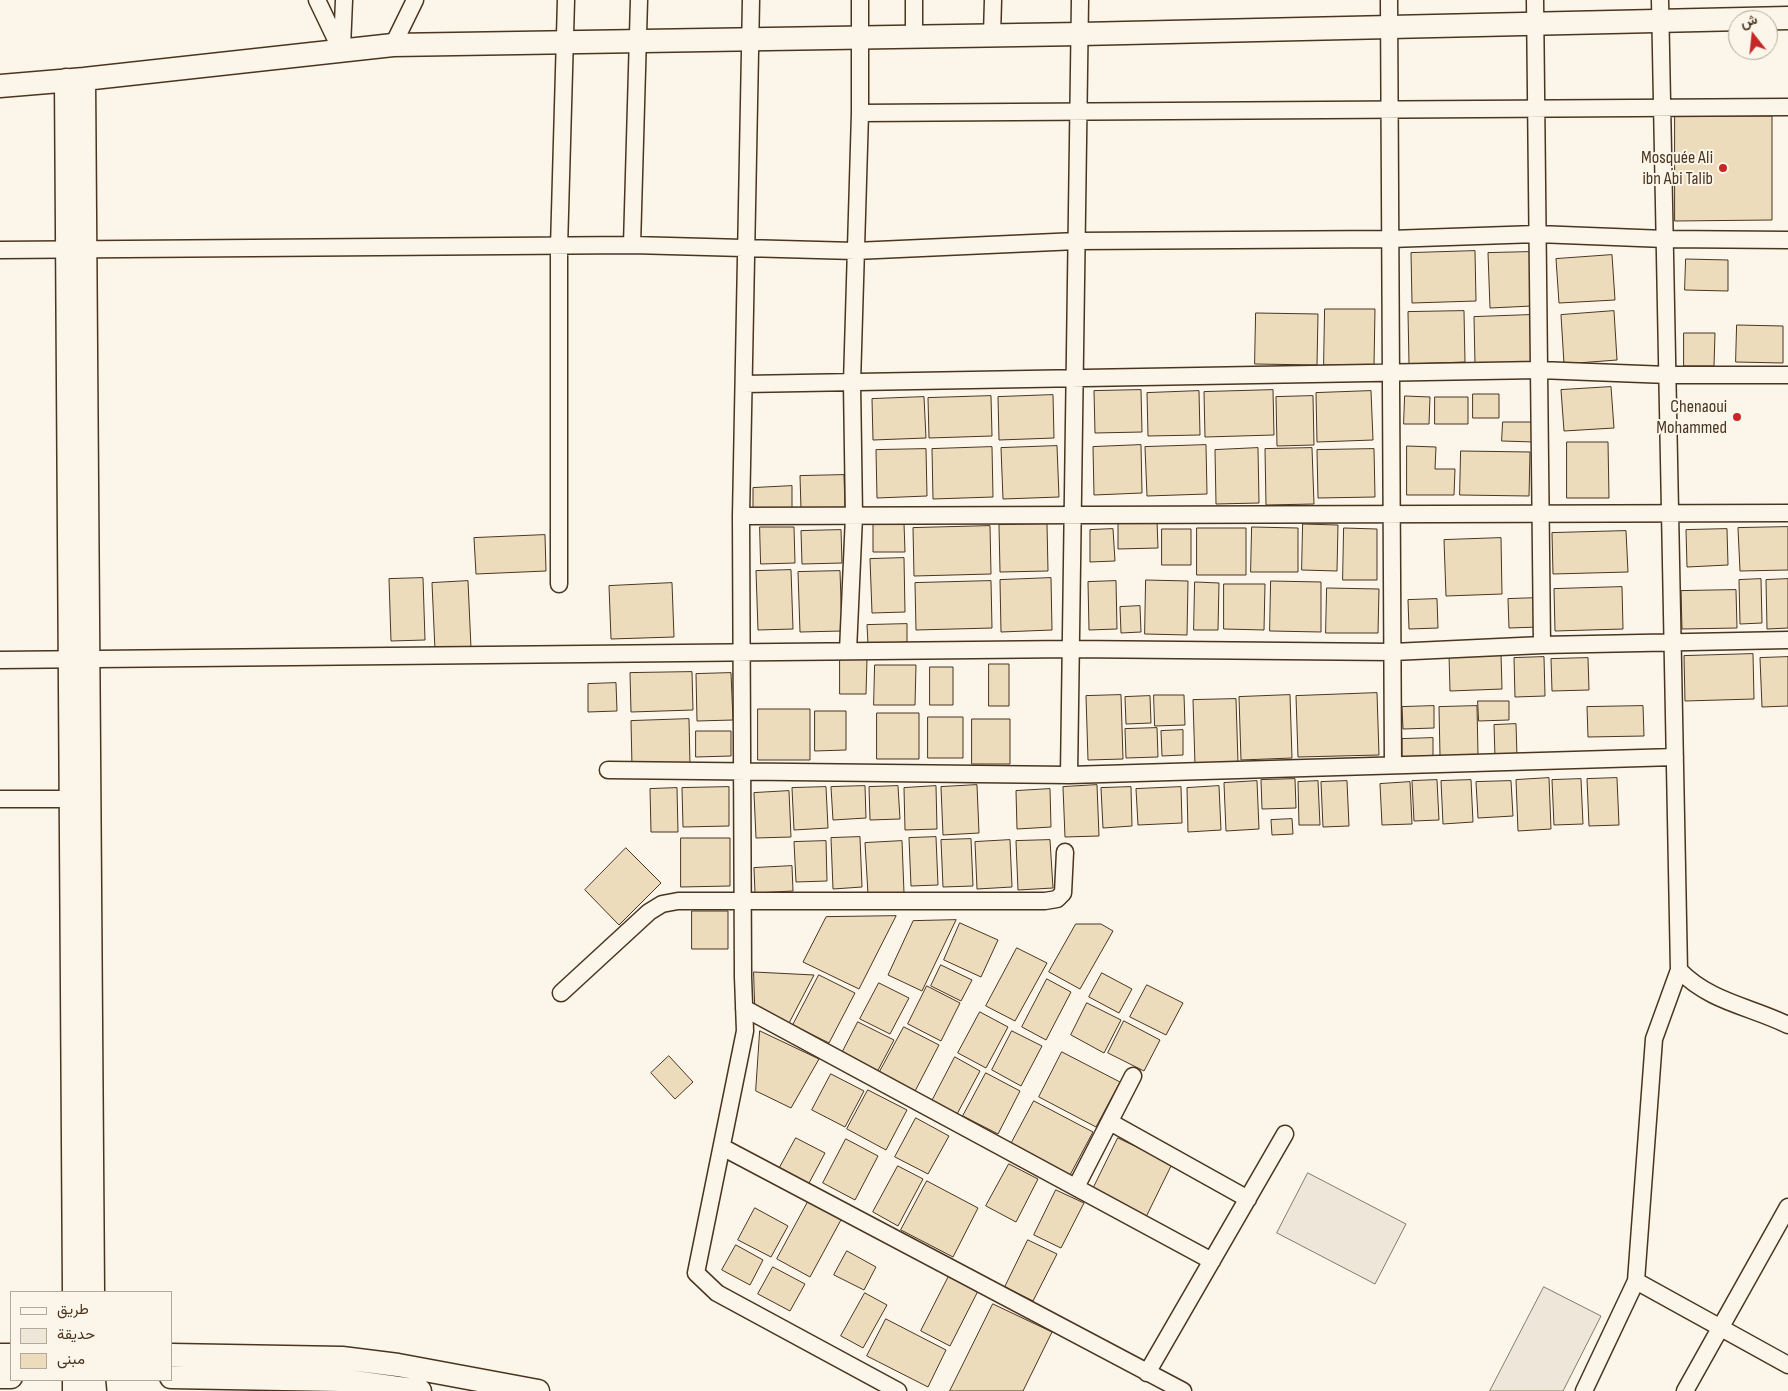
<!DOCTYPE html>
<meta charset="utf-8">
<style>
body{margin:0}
#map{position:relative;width:1788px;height:1391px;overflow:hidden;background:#fbf6e9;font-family:"Sofia Sans Condensed",Vazirmatn,sans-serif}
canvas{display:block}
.legend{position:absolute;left:10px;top:1291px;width:162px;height:90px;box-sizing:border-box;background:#fbf6e9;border:1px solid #b4a999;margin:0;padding:6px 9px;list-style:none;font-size:15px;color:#4a3520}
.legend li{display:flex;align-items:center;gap:10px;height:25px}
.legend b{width:25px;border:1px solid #b4a999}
.north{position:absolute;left:1728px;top:10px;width:50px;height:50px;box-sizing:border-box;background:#fbf6e9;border:1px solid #b4a999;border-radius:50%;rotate:344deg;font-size:14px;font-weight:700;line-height:20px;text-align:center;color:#4a3520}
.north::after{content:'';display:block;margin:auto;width:18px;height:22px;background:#c62828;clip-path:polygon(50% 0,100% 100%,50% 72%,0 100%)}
</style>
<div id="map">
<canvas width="1788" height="1391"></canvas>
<ul class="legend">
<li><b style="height:6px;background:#fbf6e9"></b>طريق</li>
<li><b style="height:14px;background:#ede6d9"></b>حديقة</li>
<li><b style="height:14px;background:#ecdcbc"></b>مبنى</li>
</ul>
<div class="north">ش</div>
</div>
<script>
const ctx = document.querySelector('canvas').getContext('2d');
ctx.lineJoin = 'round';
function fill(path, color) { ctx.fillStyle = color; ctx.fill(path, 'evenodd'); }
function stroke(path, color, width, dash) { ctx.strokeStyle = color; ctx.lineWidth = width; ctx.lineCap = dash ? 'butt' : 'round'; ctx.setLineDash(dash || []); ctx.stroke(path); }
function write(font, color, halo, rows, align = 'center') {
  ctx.font = font + ' "Sofia Sans Condensed",sans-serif'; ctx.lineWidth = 4; ctx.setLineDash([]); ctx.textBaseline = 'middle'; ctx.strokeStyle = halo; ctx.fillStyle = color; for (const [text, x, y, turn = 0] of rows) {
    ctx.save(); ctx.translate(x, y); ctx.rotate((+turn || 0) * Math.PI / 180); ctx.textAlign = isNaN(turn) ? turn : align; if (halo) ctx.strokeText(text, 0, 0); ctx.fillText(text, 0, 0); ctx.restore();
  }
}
const green = new Path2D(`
 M1308,1173L1406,1224L1375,1284L1277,1233Z
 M1544,1287L1601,1316L1563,1391H1490Z`);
fill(green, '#ede6d9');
stroke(green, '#887966', 1);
const building = new Path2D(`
 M1675,116H1772V220L1675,221Z
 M1475,251L1476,301L1412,303L1411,253Z
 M1530,252L1532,306L1490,308L1488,253Z
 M1612,255L1615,300L1559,303L1556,259Z
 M1686,259L1728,260V291L1685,290Z
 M1325,309H1375L1374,365H1324Z
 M1464,311L1465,362L1409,364L1408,312Z
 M1614,311L1617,360L1564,364L1561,315Z
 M1256,313L1318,314L1317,365L1255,364Z
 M1530,315L1531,363L1475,364L1474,317Z
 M1737,325L1783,326V363L1736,362Z
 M1684,333H1715L1714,366H1684Z
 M1611,387L1614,428L1564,431L1561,390Z
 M1141,390L1142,432L1095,433L1094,391Z
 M1273,390L1274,435L1205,437L1204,392Z
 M1199,391L1200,435L1148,436L1147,393Z
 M1371,391L1373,440L1317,442L1316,393Z
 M1473,394H1499V418H1473Z
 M1053,395L1054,438L999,440L998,397Z
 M991,396L992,436L929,438L928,398Z
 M1313,396L1314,445L1277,446L1276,397Z
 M1405,396L1430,397L1429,424H1404Z
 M924,397L926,438L873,440L872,399Z
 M1435,397H1468V424H1435Z
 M1503,422H1534V442L1502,441Z
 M1567,442H1608L1609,498H1567Z
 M1141,445L1142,493L1094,495L1093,447Z
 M1206,445L1207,494L1147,496L1145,447Z
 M1057,446L1059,497L1003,499L1001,448Z
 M1407,446L1436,447L1435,469H1455L1454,495H1407Z
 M992,447L993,497L933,499L932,449Z
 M1258,448L1259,503L1216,504L1215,450Z
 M1312,448L1314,504L1266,505L1265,449Z
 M926,449L927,496L877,498L876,450Z
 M1374,449L1375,497L1318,498L1317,450Z
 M1461,451L1530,452L1529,496L1460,495Z
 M844,475L845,508L801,509L800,476Z
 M792,486V510L753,511V488Z
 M1157,521L1158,548L1118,549V522Z
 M904,523L905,552H873V524Z
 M1047,524L1048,571L1000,572L999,525Z
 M1303,524L1338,525L1337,571L1302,570Z
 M990,526L991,574L914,576L913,528Z
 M760,527H794L795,563L761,564Z
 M1252,527L1298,528V572H1251Z
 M1788,527V570L1740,571L1738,528Z
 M1197,528H1246V575H1197Z
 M1344,528L1377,529V580H1343Z
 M1113,529L1115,561L1090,562V530Z
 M1162,529H1191V565H1162Z
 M1727,529L1728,565L1687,567L1686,530Z
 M841,530L842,563L802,564L801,531Z
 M1626,531L1628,572L1553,574L1552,533Z
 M545,535L546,571L476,574L474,538Z
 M1501,538L1502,594L1446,596L1444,540Z
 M904,558L905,612L872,613L870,559Z
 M791,570L793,629L758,630L756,571Z
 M840,571L842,631L800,632L798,572Z
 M423,578L425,640L391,641L389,579Z
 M1051,578L1052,630L1001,632L1000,580Z
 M1761,579L1762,623L1740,624L1739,580Z
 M1788,579V628L1767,629L1766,580Z
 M1146,580L1188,581L1187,635L1145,634Z
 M468,581L471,648L435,650L432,583Z
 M991,581L992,628L916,630L915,583Z
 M1116,581L1117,629L1089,630L1088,582Z
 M1271,581L1321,582V632L1270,631Z
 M1195,582L1219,583L1218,630H1194Z
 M672,583L674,637L611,639L609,586Z
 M1224,584H1265L1264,630L1224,629Z
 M1622,587L1623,629L1555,631L1554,589Z
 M1327,588L1379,589L1378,633H1326Z
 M1736,590L1737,628L1682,629L1681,591Z
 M1538,598L1539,627L1509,628L1508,599Z
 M1437,599L1438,628L1409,629L1408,600Z
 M1140,606L1141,632L1121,633L1120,607Z
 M907,624V642L868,644L867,625Z
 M1501,654L1502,689L1450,691L1449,655Z
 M1753,654L1754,699L1685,701L1684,656Z
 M1544,657L1545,696L1515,697L1514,658Z
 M1788,657V706L1762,707L1760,658Z
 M840,658L867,659L866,694H840Z
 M1588,658L1589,690L1552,691L1551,659Z
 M989,664H1009V706H989Z
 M875,665H916L915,705H874Z
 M930,667H953V705H930Z
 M692,672L693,710L631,712L630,673Z
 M731,673L733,720L697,721L696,674Z
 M616,683L617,711L588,712V684Z
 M1377,693L1379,755L1298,757L1296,696Z
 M1121,695L1123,759L1088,760L1086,696Z
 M1154,695H1184L1185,725L1155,726Z
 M1290,695L1292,758L1241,760L1239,697Z
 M1150,696L1151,723L1126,724L1125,697Z
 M1236,699L1238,763L1195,765L1193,700Z
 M1478,701H1509V720L1479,721Z
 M1434,706V728L1403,729L1402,707Z
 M1477,706L1478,755L1440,756L1439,707Z
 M1643,706L1644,736L1588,737L1587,707Z
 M758,709H810V760H758Z
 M815,711H846V750L815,751Z
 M877,713H919V759H877Z
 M928,717H963V758H928Z
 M689,719L690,765L632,767L631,721Z
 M972,719H1010V764H972Z
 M1516,724L1517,756L1495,757L1494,725Z
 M1157,728L1158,757L1126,758L1125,729Z
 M1183,730V755L1162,756L1161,731Z
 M696,731H731V756L696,757Z
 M1433,738V757L1402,758V739Z
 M1549,778L1551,829L1518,831L1516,780Z
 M1617,778L1619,825L1589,826L1587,779Z
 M1295,779L1296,808L1262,809L1261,780Z
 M1581,779L1583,824L1554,825L1552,780Z
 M1437,780L1439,820L1414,821L1412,781Z
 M1471,780L1473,822L1443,824L1441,781Z
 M1257,781L1259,829L1226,831L1224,783Z
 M1318,781L1320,825H1299L1298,782Z
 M1347,781L1349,826L1323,827L1321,782Z
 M1511,781L1513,816L1478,818L1476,782Z
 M1410,782L1412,824L1382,825L1380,784Z
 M977,785L979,833L943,835L941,787Z
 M1097,785L1099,836L1065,837L1063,787Z
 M865,786L866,818L833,820L831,787Z
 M898,786L900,819L870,820L869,787Z
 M936,786L937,829L905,830L904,788Z
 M1219,786L1221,830L1188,832L1187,788Z
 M729,787V826L683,827L682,788Z
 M826,787L828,828L794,830L792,788Z
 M1131,787L1132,826L1103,828L1101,788Z
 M1181,787L1182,823L1138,825L1136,789Z
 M677,788L678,832H651L650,789Z
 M1050,789L1051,827L1017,829L1016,791Z
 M789,791L791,837L756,838L754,793Z
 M1292,819L1293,834L1272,835L1271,820Z
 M860,837L862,887L833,889L831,838Z
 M936,837L938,885L911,886L909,838Z
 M681,838H730V886L681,887Z
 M971,839L973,886L943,887L941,840Z
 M1010,840L1012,887L977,889L975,842Z
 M1050,840L1053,888L1018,890L1016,841Z
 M826,841L827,881L796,882L794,842Z
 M902,841L904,893L868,894L865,843Z
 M626,848L661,883L619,925L585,890Z
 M792,866L793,891L755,893L754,868Z
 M692,911H728V949H692Z
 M896,916L859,989L803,962L826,917Z
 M956,920L922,991L888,975L913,921Z
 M960,923L998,940L981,977L944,960Z
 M1076,924H1101L1113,931L1080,989L1049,972Z
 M1017,948L1047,963L1015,1021L986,1006Z
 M941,965L972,980L961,1001L931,986Z
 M754,972L814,975L788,1025L755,1006Z
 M1102,973L1132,989L1119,1013L1089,997Z
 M819,975L855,993L829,1043L793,1025Z
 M1047,979L1071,992L1046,1040L1022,1027Z
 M879,983L909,998L890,1034L860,1019Z
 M1147,985L1183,1003L1166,1035L1130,1017Z
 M927,986L960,1003L941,1041L908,1024Z
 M1087,1003L1121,1020L1104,1053L1071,1035Z
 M980,1012L1008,1027L986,1068L958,1053Z
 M1124,1021L1160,1040L1144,1071L1108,1053Z
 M858,1022L894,1040L876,1074L841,1055Z
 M904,1027L939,1045L913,1095L877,1077Z
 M760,1031L819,1059L791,1108L756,1091Z
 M1012,1031L1042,1046L1021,1086L992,1070Z
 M1062,1052L1120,1082L1096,1127L1039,1097Z
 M669,1056L693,1082L675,1099L651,1073Z
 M955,1057L980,1071L956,1116L931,1103Z
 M986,1073L1020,1091L998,1134L963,1116Z
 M831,1074L864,1091L845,1127L812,1110Z
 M868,1090L907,1110L886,1150L847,1129Z
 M1034,1101L1093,1132L1070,1175L1011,1144Z
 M916,1118L949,1136L928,1174L895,1157Z
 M796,1138L825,1153L808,1185L779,1169Z
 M1118,1138L1172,1164L1146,1217L1092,1191Z
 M846,1139L878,1156L855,1200L823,1183Z
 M1009,1164L1038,1179L1016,1222L986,1206Z
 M898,1166L923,1179L898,1226L873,1212Z
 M927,1181L978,1208L953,1257L901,1230Z
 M1056,1190L1084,1203L1061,1248L1034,1235Z
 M809,1200L842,1218L810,1277L777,1259Z
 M755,1208L788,1226L771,1257L738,1240Z
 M1028,1240L1057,1254L1033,1301L1005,1287Z
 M736,1245L763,1260L750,1285L722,1270Z
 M847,1251L876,1267L864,1290L834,1275Z
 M773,1267L805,1284L790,1311L758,1294Z
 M949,1276L978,1291L950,1346L921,1331Z
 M865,1293L887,1305L863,1348L841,1336Z
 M993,1304L1052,1332L1023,1391H950Z
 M886,1319L946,1350L928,1387L867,1356Z`);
fill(building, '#ecdcbc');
stroke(building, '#4a3520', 1);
const street = new Path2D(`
 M317,0L341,50
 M751,0L741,516L743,977L745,1031L696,1273L717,1293L898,1391
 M1389,0L1393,765
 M1535,0L1542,645
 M1660,0L1679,970
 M992,35L993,0
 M914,37V0
 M393,45L415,0
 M342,48L344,0
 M860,113L1788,107
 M632,245L639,0
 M0,250L632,245L855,251L1077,241L1390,239L1537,234L1665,239L1788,240
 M744,384L1539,370L1668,375H1788
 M741,516L1788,513
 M559,584V248L566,0
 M848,651L854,516L852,383L860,113V0
 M0,660L1071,649L1393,652L1542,645L1788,640
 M608,770L1069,775L1080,0
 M1069,775L1675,757
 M0,799H71
 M561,993L649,912L662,904L678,901H1045L1057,899L1063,893L1065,852
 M744,1008L1212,1261
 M1110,1122L1248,1199
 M722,1147L1183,1391
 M1076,1187L1133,1076
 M1636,1281L1788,1365
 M1147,1373L1285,1134
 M1584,1391L1636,1281L1654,1039L1679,970C1710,1002 1749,1006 1788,1025
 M1685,1391L1788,1207`);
const secondary = new Path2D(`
 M84,79L93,1292
 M66,80L74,1292
 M0,86L84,79L393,45L1081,34L1788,18
 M0,1355H11
 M171,1355L342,1358L398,1365L538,1391
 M0,1377H11
 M171,1377L340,1380L420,1391
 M74,1380V1391
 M94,1380L95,1391`);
stroke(street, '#4a3520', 19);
stroke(secondary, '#4a3520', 25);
stroke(street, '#fbf6e9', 16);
stroke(secondary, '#fbf6e9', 22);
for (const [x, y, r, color] of [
 [1723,168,5,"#c62828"],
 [1737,417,5,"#c62828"]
]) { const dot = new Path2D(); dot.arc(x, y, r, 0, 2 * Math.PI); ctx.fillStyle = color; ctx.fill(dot); stroke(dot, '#fbf6e9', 2); }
write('18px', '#4a3520', '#fbf6e9', [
 ["Mosquée Ali",1713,158],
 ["ibn Abi Talib",1713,179],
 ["Chenaoui",1727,407],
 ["Mohammed",1727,428]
], 'right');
</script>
